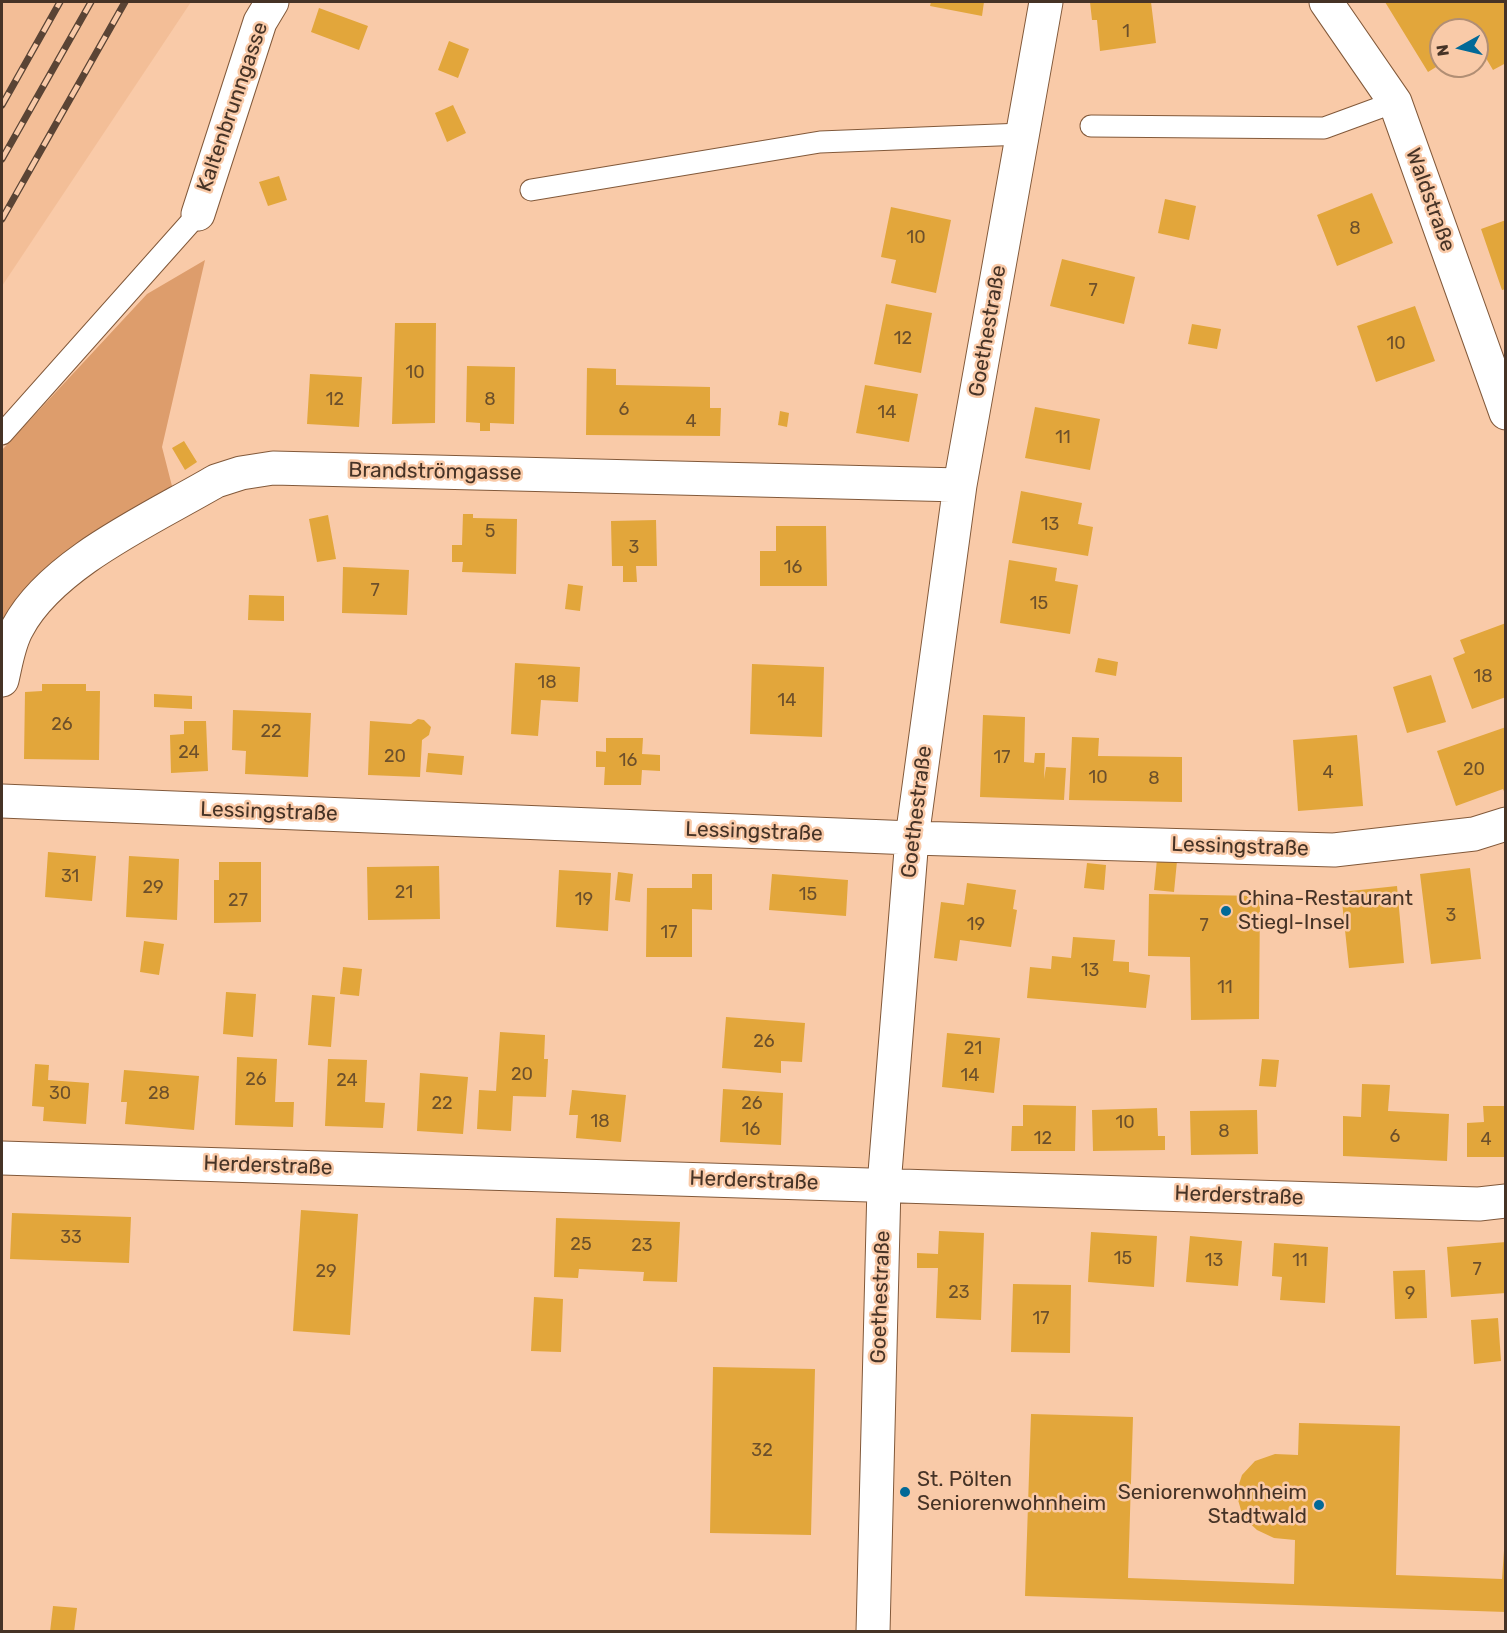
<!DOCTYPE html>
<meta charset="utf-8">
<style>
body{margin:0}
#map{position:relative;width:1507px;height:1633px;overflow:hidden;background:#f9caa8;font-family:Rubik,sans-serif}
canvas{display:block}
.frame{position:absolute;inset:0;border:3px solid #463326;pointer-events:none}
.north{position:absolute;left:1429px;top:18px;width:60px;height:60px;box-sizing:border-box;background:#f9caa8;border:2px solid #b18e74;border-radius:50%;rotate:262deg;font-size:16px;font-weight:700;line-height:24px;text-align:center;color:#463326}
.north::after{content:'';display:block;margin:auto;width:21px;height:27px;background:#026997;clip-path:polygon(50% 0,100% 100%,50% 72%,0 100%)}
</style>
<div id="map">
<canvas width="1507" height="1633"></canvas>
<div class="frame"></div>
<div class="north">N</div>
</div>
<script>
const ctx = document.querySelector('canvas').getContext('2d');
ctx.lineJoin = 'round';
function fill(path, color) { ctx.fillStyle = color; ctx.fill(path, 'evenodd'); }
function stroke(path, color, width, dash) { ctx.strokeStyle = color; ctx.lineWidth = width; ctx.lineCap = dash ? 'butt' : 'round'; ctx.setLineDash(dash || []); ctx.stroke(path); }
function write(font, color, halo, rows, align = 'center') {
  ctx.font = font + ' Rubik,sans-serif'; ctx.lineWidth = 5; ctx.setLineDash([]); ctx.textBaseline = 'middle'; ctx.strokeStyle = halo; ctx.fillStyle = color; for (const [text, x, y, turn = 0] of rows) {
    ctx.save(); ctx.translate(x, y); ctx.rotate((+turn || 0) * Math.PI / 180); ctx.textAlign = isNaN(turn) ? turn : align; if (halo) ctx.strokeText(text, 0, 0); ctx.fillText(text, 0, 0); ctx.restore();
  }
}
fill(new Path2D(`
 M2,2H191L2,286Z`), '#f3be97');
fill(new Path2D(`
 M205,260L162,447L173,490L2,636V450L147,294Z`), '#dd9d6c');
fill(new Path2D(`
 M931,2H984L982,16L930,6Z
 M1090,2H1151L1156,43L1100,51L1097,20H1092Z
 M1385,2H1506V63L1493,70L1477,43V30H1441V64L1428,72Z
 M319,8L368,26L359,50L311,32Z
 M449,41L469,49L458,78L438,70Z
 M453,105L466,133L447,142L435,113Z
 M279,176L287,200L268,206L259,182Z
 M1372,193L1393,243L1337,266L1317,215Z
 M1165,199L1196,206L1189,240L1158,233Z
 M891,207L951,220L936,293L891,283L896,260L881,257Z
 M1506,220V289L1502,290L1481,229Z
 M1062,259L1135,277L1124,324L1050,306Z
 M886,304L932,313L921,373L874,364Z
 M1415,306L1435,361L1376,382L1357,326Z
 M395,323H436L435,423L392,424Z
 M1192,324L1221,329L1217,349L1188,344Z
 M467,366L515,367L514,424L490,423V431H480V423L466,422Z
 M587,368L616,369V385L710,387V408H721L720,436L586,435Z
 M310,374L362,377L359,427L307,424Z
 M865,385L918,394L909,442L856,433Z
 M1035,407L1100,419L1090,470L1025,458Z
 M780,411L789,413L787,427L778,425Z
 M184,441L197,462L185,470L172,448Z
 M1021,491L1082,503L1078,524L1093,527L1088,556L1012,543Z
 M463,514H473V518L517,519L516,574L462,572L463,562H452V545H462Z
 M328,515L336,559L317,562L309,519Z
 M656,520L657,566H636L637,582H623V566H612L611,521Z
 M776,526H826L827,586H760V551H776Z
 M1009,560L1057,568L1055,581L1078,585L1070,634L1000,623Z
 M343,567L409,570L407,615L342,613Z
 M568,584L583,586L580,611L565,609Z
 M249,595L284,596V621L248,620Z
 M1506,623V697L1472,709L1453,658L1465,653L1460,640Z
 M1098,658L1118,662L1116,676L1095,672Z
 M515,663L580,667L578,702L541,700L538,736L511,734Z
 M752,664L824,667L822,737L750,734Z
 M1431,675L1446,722L1407,733L1393,687Z
 M42,684H86V691H100L99,760L24,759L25,692L42,691Z
 M154,694L192,696V709L154,707Z
 M233,710L311,713L308,777L245,774L246,751L232,750Z
 M983,715L1025,717L1024,762L1034,763L1035,753H1045L1044,779L1046,767L1066,768L1064,800L980,797Z
 M418,719L424,720L431,727L429,735L422,740L420,777L368,775L370,721L411,724Z
 M184,721H206L208,771L171,773L170,735L184,734Z
 M1506,727V796L1503,789L1456,806L1437,751Z
 M1357,735L1363,806L1298,811L1293,740Z
 M1072,737L1099,738L1098,756L1182,757V802L1069,800Z
 M606,738H643L642,754L660,755V771L642,770L641,785H604L605,767H596V751L606,752Z
 M428,753L464,756L462,775L426,772Z
 M48,852L96,856L92,901L45,897Z
 M129,856L179,859L177,920L126,917Z
 M1157,859L1177,861L1174,892L1154,890Z
 M219,862H261V922L214,923V880H219Z
 M1087,863L1106,865L1104,890L1084,888Z
 M439,866L440,919L368,920L367,867Z
 M1470,868L1481,959L1431,964L1420,874Z
 M559,870L611,873L608,931L556,927Z
 M618,872L633,874L630,902L615,900Z
 M692,874H712V910L692,909V957H646L647,888H692Z
 M772,874L848,880L846,916L769,910Z
 M967,883L1016,890L1013,909L1017,910L1011,947L960,940L957,961L934,958L941,902L964,905Z
 M1397,886L1404,963L1349,968L1341,892Z
 M1149,894L1260,896L1259,1019L1191,1020L1190,957L1148,956Z
 M1073,937L1115,940L1113,961L1129,962V972L1150,975L1146,1008L1027,998L1030,967L1051,969L1052,956L1071,958Z
 M144,941L164,944L159,975L140,972Z
 M343,967L362,969L359,996L340,994Z
 M226,992L256,994L253,1037L223,1034Z
 M312,995L335,997L331,1047L308,1045Z
 M726,1017L805,1023L802,1062L781,1061V1073L722,1068Z
 M500,1032L545,1035L544,1059H548L546,1097L513,1096L511,1131L477,1129L479,1090L496,1091Z
 M947,1033L1000,1038L994,1093L942,1087Z
 M237,1057L277,1059L275,1102H294L293,1127L235,1125Z
 M328,1059L367,1060L365,1102L385,1103L383,1128L325,1126Z
 M1262,1059L1279,1060L1276,1087L1259,1086Z
 M35,1064L49,1065L48,1080L89,1083L86,1124L43,1121L44,1107L32,1106Z
 M124,1070L199,1076L194,1130L125,1124L127,1102H121Z
 M420,1073L468,1077L463,1134L417,1131Z
 M1362,1084L1390,1085L1388,1111L1449,1114L1447,1161L1343,1156V1116L1361,1117Z
 M723,1089L783,1093L781,1145L720,1142Z
 M572,1090L626,1095L621,1142L576,1138L578,1115H569Z
 M1023,1105L1076,1106L1075,1151H1011L1012,1126H1023Z
 M1483,1106H1506V1157H1467V1123L1484,1122Z
 M1157,1108L1158,1136H1165V1150L1093,1151L1092,1110Z
 M1257,1110L1258,1154L1191,1155L1190,1111Z
 M301,1210L358,1214L350,1335L293,1331Z
 M12,1213L131,1217L129,1263L10,1259Z
 M556,1218L680,1222L677,1282L643,1281L644,1272L579,1269L578,1278L554,1277Z
 M939,1231L984,1233L981,1320L936,1318L938,1268H917V1253L938,1254Z
 M1091,1232L1157,1236L1154,1287L1088,1282Z
 M1190,1236L1242,1241L1238,1286L1186,1282Z
 M1506,1242V1293L1451,1297L1447,1247Z
 M1274,1243L1328,1247L1325,1303L1280,1300L1282,1277L1272,1276Z
 M1425,1270L1427,1318L1395,1319L1393,1271Z
 M1013,1284L1071,1285L1070,1353L1011,1352Z
 M534,1297L563,1299L561,1352L531,1351Z
 M1498,1318L1501,1361L1474,1364L1471,1320Z
 M713,1367L815,1369L811,1535L710,1533Z
 M1031,1414L1133,1417L1128,1578L1294,1584L1295,1540L1274,1538L1257,1530L1243,1517L1236,1493L1242,1475L1255,1461L1275,1454L1298,1455L1299,1423L1400,1426L1396,1575L1502,1579L1506,1522V1612L1025,1596Z
 M53,1606L77,1608L74,1632H50Z`), '#e2a63b');
const service = new Path2D(`
 M1091,126L1324,128L1395,102
 M531,190L820,142L1023,134
 M2,434L198,214`);
const minor = new Path2D(`
 M198,214L260,22L272,2
 M2,680C6,663 9,642 18,627C52,563 153,518 216,481L241,473L273,468L960,485
 M2,801L912,838L1334,850L1474,834L1506,824
 M2,1158L1479,1204L1506,1201
 M873,1632L884,1185L912,838L960,485L1046,2`);
const tertiary = new Path2D(`
 M1326,2L1395,102L1506,413`);
stroke(service, '#82593a', 23);
stroke(minor, '#82593a', 35);
stroke(tertiary, '#82593a', 35);
stroke(service, '#fff', 21);
stroke(minor, '#fff', 33);
stroke(tertiary, '#fff', 33);
const rail = new Path2D(`
 M2,105L60,2
 M2,159L91,2
 M2,219L125,2`);
stroke(rail, '#5a4435', 7);
stroke(rail, '#f9caa8', 4.5, [14]);
for (const [x, y, r, color] of [
 [1226,911,6,"#026997"],
 [905,1492,6,"#026997"],
 [1319,1505,6,"#026997"]
]) { const dot = new Path2D(); dot.arc(x, y, r, 0, 2 * Math.PI); ctx.fillStyle = color; ctx.fill(dot); stroke(dot, '#f9caa8', 2); }
write('18px', '#6d502b', null, [
 ["1",1126,32],
 ["8",1355,229],
 ["10",916,238],
 ["7",1093,291],
 ["12",903,339],
 ["10",1396,344],
 ["10",415,373],
 ["12",335,400],
 ["8",490,400],
 ["6",624,410],
 ["14",887,413],
 ["4",691,422],
 ["11",1063,438],
 ["13",1050,525],
 ["5",490,532],
 ["3",634,548],
 ["16",793,568],
 ["7",375,591],
 ["15",1039,604],
 ["18",1483,677],
 ["18",547,683],
 ["14",787,701],
 ["26",62,725],
 ["22",271,732],
 ["24",189,753],
 ["20",395,757],
 ["17",1002,758],
 ["16",628,761],
 ["20",1474,770],
 ["4",1328,773],
 ["10",1098,778],
 ["8",1154,779],
 ["31",70,877],
 ["29",153,888],
 ["21",404,893],
 ["15",808,895],
 ["19",584,900],
 ["27",238,901],
 ["3",1451,916],
 ["19",976,925],
 ["7",1204,926],
 ["17",669,933],
 ["13",1090,971],
 ["11",1225,988],
 ["26",764,1042],
 ["21",973,1049],
 ["20",522,1075],
 ["14",970,1076],
 ["26",256,1080],
 ["24",347,1081],
 ["30",60,1094],
 ["28",159,1094],
 ["22",442,1104],
 ["26",752,1104],
 ["18",600,1122],
 ["10",1125,1123],
 ["16",751,1130],
 ["8",1224,1132],
 ["6",1395,1137],
 ["12",1043,1139],
 ["4",1486,1140],
 ["33",71,1238],
 ["25",581,1245],
 ["23",642,1246],
 ["15",1123,1259],
 ["13",1214,1261],
 ["11",1300,1261],
 ["7",1477,1270],
 ["29",326,1272],
 ["23",959,1293],
 ["9",1410,1294],
 ["17",1041,1319],
 ["32",762,1451]
]);
write('21px', '#463326', '#f9caa8', [
 ["Kaltenbrunngasse",233,107,-71],
 ["Waldstraße",1430,200,70],
 ["Goethestraße",988,331,-80],
 ["Brandströmgasse",435,472,1],
 ["Lessingstraße",269,812,2],
 ["Goethestraße",917,812,-83],
 ["Lessingstraße",754,832,2],
 ["Lessingstraße",1240,847,2],
 ["Herderstraße",268,1166,2],
 ["Herderstraße",754,1181,2],
 ["Herderstraße",1239,1196,2],
 ["Goethestraße",881,1297,-88]
]);
write('21px', '#463326', '#f9caa8', [
 ["China-Restaurant",1238,899],
 ["Stiegl-Insel",1238,923],
 ["St. Pölten",917,1480],
 ["Seniorenwohnheim",917,1504],
 ["Seniorenwohnheim",1307,1493,"right"],
 ["Stadtwald",1307,1517,"right"]
], 'left');
</script>
